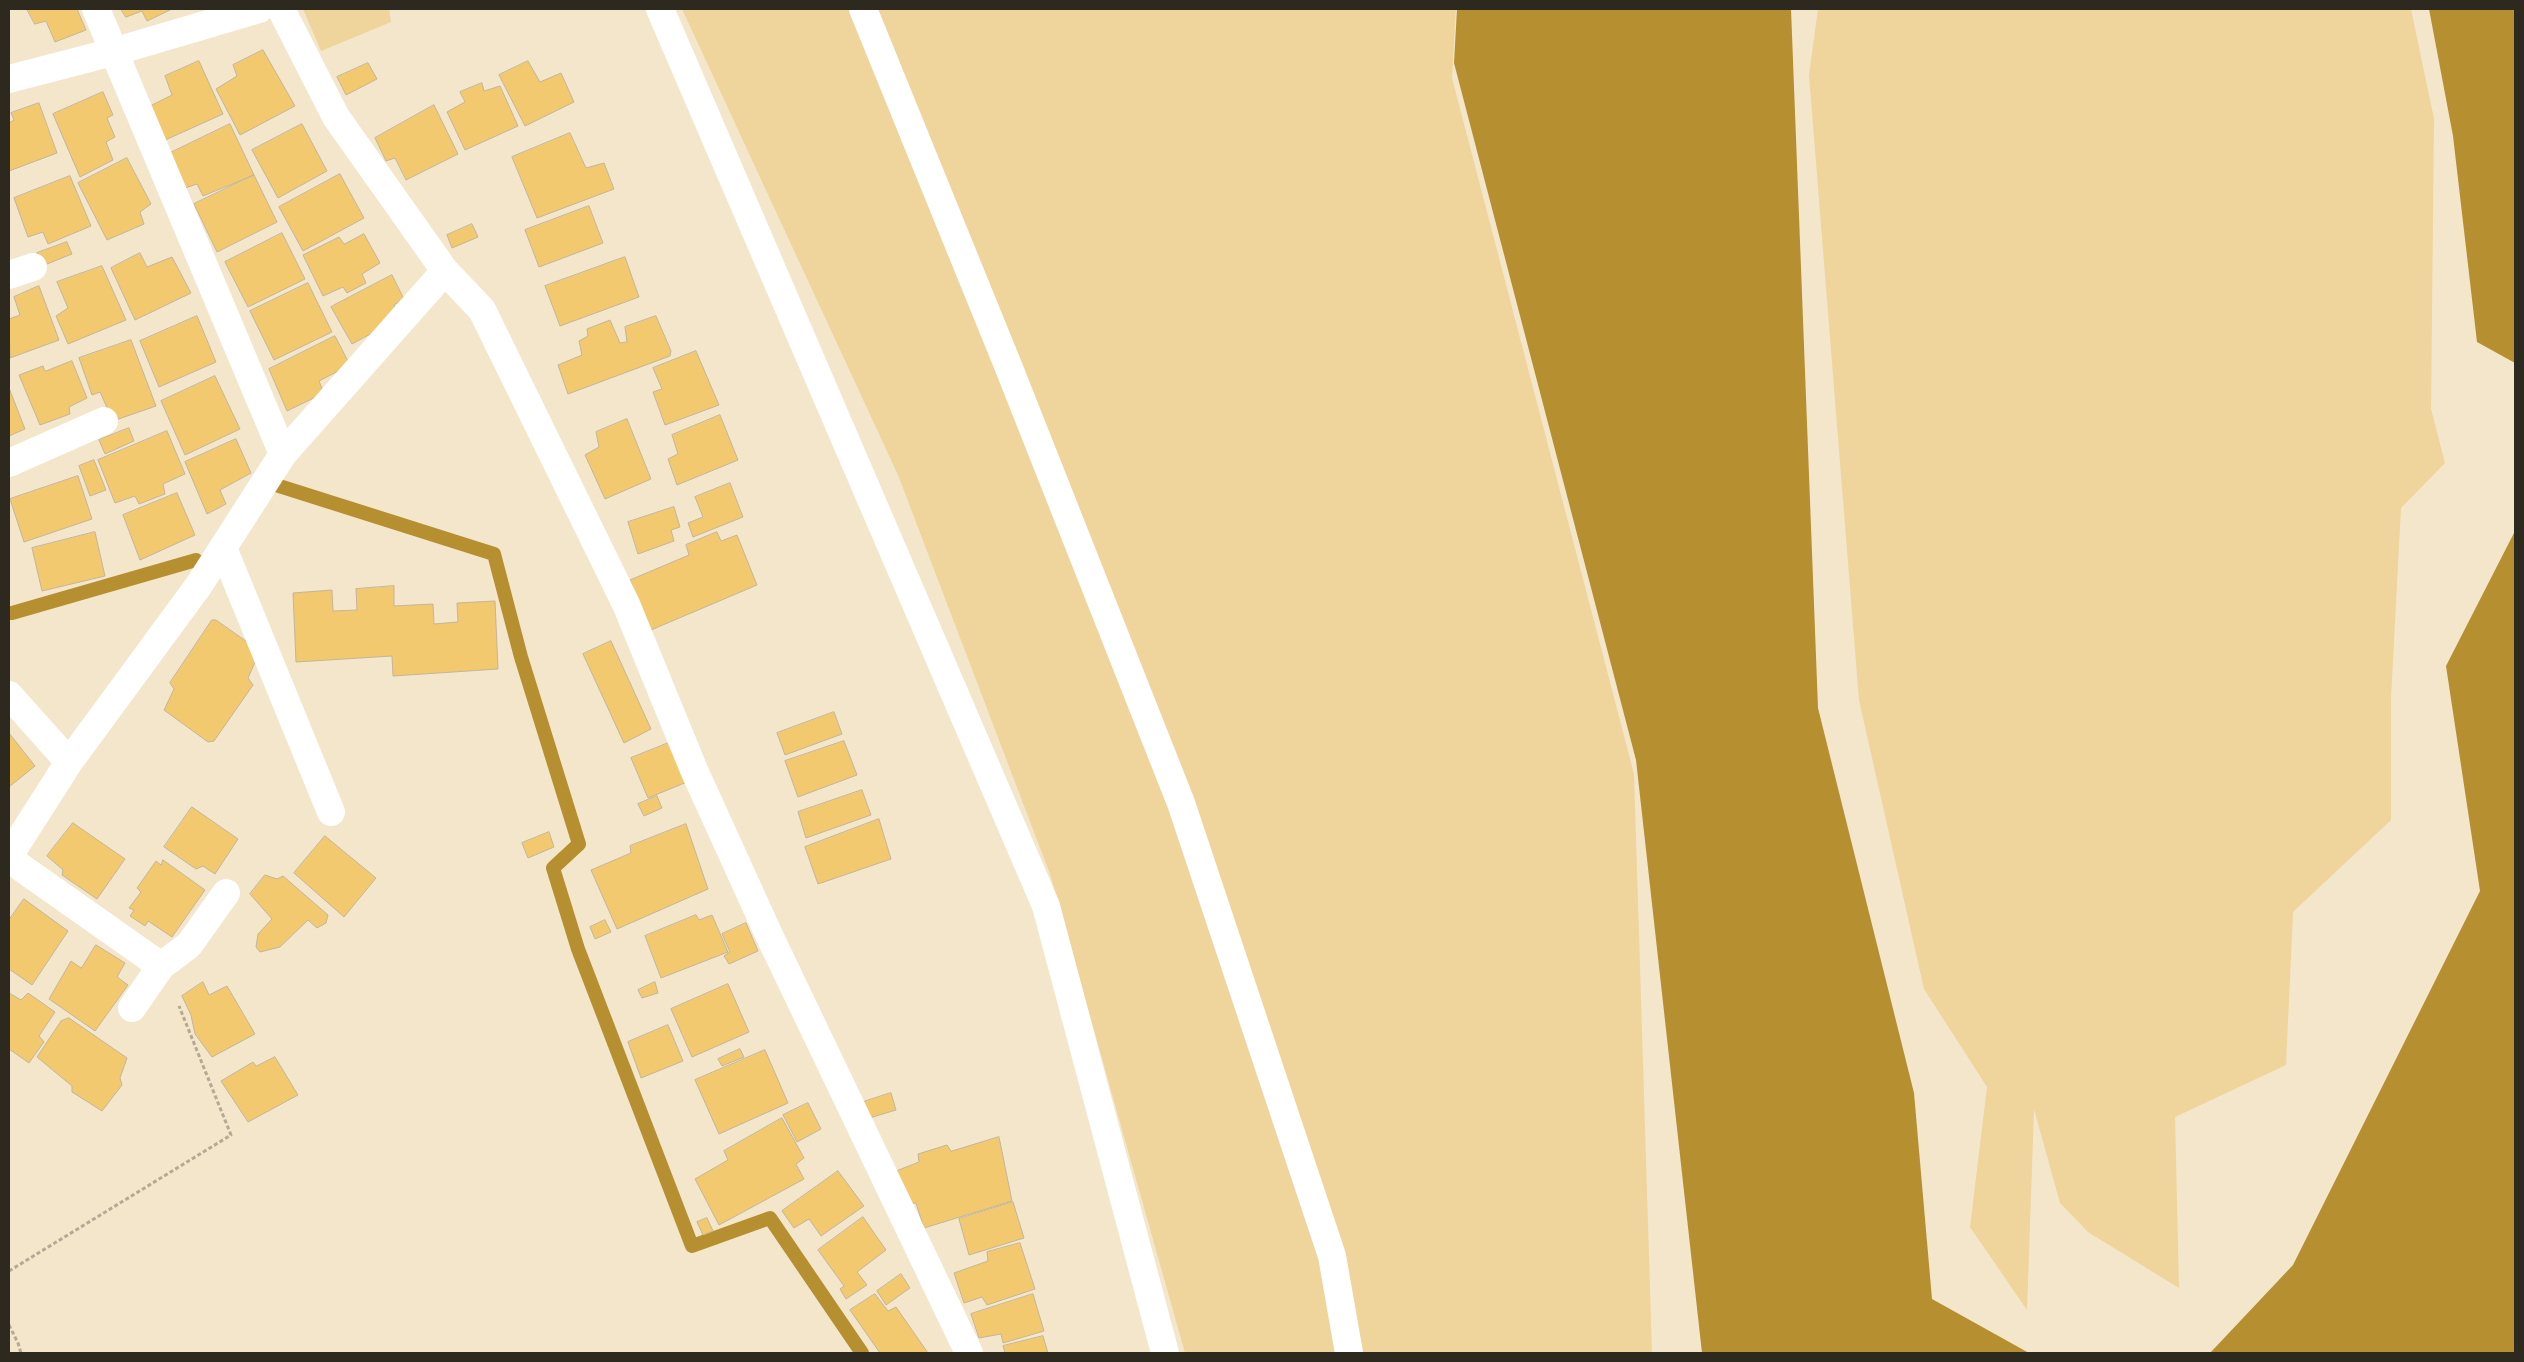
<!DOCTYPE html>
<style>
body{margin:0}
#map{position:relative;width:2524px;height:1362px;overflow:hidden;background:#f3e6cb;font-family:"Work Sans",sans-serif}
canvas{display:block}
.frame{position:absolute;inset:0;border:10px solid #2e291f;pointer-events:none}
</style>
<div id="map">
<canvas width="2524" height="1362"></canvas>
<div class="frame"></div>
</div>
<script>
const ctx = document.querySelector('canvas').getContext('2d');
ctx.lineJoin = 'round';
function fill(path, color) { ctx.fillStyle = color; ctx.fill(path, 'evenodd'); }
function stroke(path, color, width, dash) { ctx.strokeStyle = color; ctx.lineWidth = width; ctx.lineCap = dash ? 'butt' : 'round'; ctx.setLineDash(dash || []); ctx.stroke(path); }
fill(new Path2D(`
 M303,9H389L391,22L321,51Z
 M682,9H1456L1452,78L1634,774L1652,1353H1185L1050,874L898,475Z
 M1818,9H2411L2434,119L2431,409L2445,463L2401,508L2391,698V820L2293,912L2286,1065L2175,1117L2179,1288L2088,1232L2060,1203L2034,1109L2027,1310L1970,1227L1987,1087L1924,989L1859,700L1809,75Z`), '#efd49c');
fill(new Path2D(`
 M1457,9H1791L1818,708L1914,1093L1932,1299L2029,1353H1702L1636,760L1454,63Z
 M2429,9H2515V363L2477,342L2453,136Z
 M2515,531V1353H2210L2293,1265L2480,891L2446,666Z`), '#b68f30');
stroke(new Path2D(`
 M276,485L494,554L521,657L579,844L553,868L578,949L692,1246L770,1218L862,1353
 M12,613L196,560`), '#b68f30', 14);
const building = new Path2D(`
 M27,9H77L86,30L55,42L46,21L35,24Z
 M121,9H172L147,21L142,11L126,17Z
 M263,50L295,106L240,135L216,89L237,76L233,65Z
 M199,61L223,114L163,141L148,107L172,95L165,76Z
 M528,61L540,82L561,73L574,102L525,126L499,75Z
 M368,63L377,79L346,95L337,77Z
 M482,83L484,91L500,86L518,126L465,150L447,112L465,102L460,92Z
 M103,92L113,115L107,118L115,137L106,142L113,160L80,177L53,114Z
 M39,103L57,153L9,171V123L14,120L11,113Z
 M434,105L458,154L406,180L395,158L386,161L375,138Z
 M230,124L254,175L203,196L197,184L185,188L168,154Z
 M302,124L327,171L278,198L252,150Z
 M570,133L586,168L604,163L614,189L537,218L512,157Z
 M127,158L151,204L140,212L144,224L107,240L78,183Z
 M340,174L364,218L303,251L279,207Z
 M254,175L277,222L217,252L194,204Z
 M70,176L91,226L48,244L43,232L28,237L14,198Z
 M589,206L603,243L539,267L525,230Z
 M472,224L478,237L452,248L447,235Z
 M282,233L305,279L248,307L225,262Z
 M364,234L380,263L362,274L366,283L347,293L343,287L323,296L303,255L339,237L344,244Z
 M67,242L72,254L42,266L37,253Z
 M140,253L147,267L172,257L191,293L135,320L111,268Z
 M625,257L639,297L560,326L545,286Z
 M102,266L126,320L68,344L56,316L68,308L57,282Z
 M392,275L404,299L394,305L397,312L385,326L352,344L331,307Z
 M308,283L332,332L274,360L250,311Z
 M39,286L59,340L10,358L9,319L20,315L14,297Z
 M197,316L216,362L159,387L140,341Z
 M656,316L671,351L670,356L568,394L558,365L582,355L579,341L588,336L587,329L610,320L620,343L627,342L625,327Z
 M335,336L350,365L319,381L324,393L287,411L269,369Z
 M131,340L156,406L113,421L100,392L92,395L79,358Z
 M696,351L719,405L665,425L653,392L662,389L653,368Z
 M72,361L87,398L69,407L70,414L40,425L19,375L43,366L45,371Z
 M215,376L240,429L185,455L161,401Z
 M9,388L25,429L9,436Z
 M720,415L738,460L677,485L668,459L678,454L672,435Z
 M627,419L651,479L605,499L585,455L599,447L596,432Z
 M129,428L134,441L105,454L99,440Z
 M167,431L185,474L163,484L165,494L139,504L135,496L115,503L98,460Z
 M236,439L251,473L220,490L226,504L207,514L185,462Z
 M94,460L106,490L90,496L79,466Z
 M78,476L92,519L24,542L10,499Z
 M730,483L743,517L693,537L688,523L703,517L695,497Z
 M177,493L195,535L140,560L123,515Z
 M674,507L680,527L671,530L674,541L638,554L628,522Z
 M95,532L105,576L42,591L32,548Z
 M717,532L721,541L737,535L757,585L651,630L630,580L689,555L686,545Z
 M394,586V606L433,604L434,624L458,622L457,603L495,601L498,669L393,676L392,656L296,662L293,593L332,590L333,611L357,610L356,589Z
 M212,620H216L260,651L248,678L253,685L214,741L208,742L164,710L174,689L170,683Z
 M611,641L651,729L624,743L583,654Z
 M834,712L842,734L785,755L777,733Z
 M9,733L35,766L9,787Z
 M844,741L857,775L798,797L785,761Z
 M671,742L687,782L648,798L631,758Z
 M862,790L871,815L806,838L798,812Z
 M657,796L662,808L644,816L638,804Z
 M192,807L238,839L215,874L203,866L196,869L164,847Z
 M879,819L891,859L818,884L805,847Z
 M73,823L125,859L97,899L62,875L63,870L47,856Z
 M686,824L708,889L617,929L591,870L631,853L630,846Z
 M549,832L554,847L528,858L522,843Z
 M325,836L376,878L344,917L294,873Z
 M163,860L205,890L172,937L148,921L145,926L130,916L134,910L129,908L141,892L137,888L156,861L161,865Z
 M265,875L277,879L283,876L328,915L326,923L317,928L308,920L280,947L260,952L256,947L258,934L272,919L250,894Z
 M24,899L68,931L32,985L9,969V920Z
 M696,915L699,920L712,915L728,952L661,978L645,936Z
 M605,920L611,932L595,939L590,927Z
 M746,923L758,951L729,964L724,956L730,952L722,934Z
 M96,945L125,963L117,977L128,985L95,1031L49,999L71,961L81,968Z
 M203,982L209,995L227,986L255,1034L212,1057L195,1034L191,1015L182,996Z
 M655,982L658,993L642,998L638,990Z
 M728,984L749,1032L692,1057L671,1009Z
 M9,993L21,1000L28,993L55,1012L39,1036L44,1042L29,1063L9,1049Z
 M69,1018L127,1058L120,1078L122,1085L102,1111L72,1092V1086L37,1057L61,1021Z
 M668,1025L683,1061L641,1078L628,1042Z
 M740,1049L744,1057L722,1066L718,1059Z
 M765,1050L788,1103L719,1134L695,1080Z
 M275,1057L298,1095L248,1122L221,1081L253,1062L256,1066Z
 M891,1093L896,1110L866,1119L860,1103Z
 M808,1103L821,1129L797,1142L783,1115Z
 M782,1118L804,1158L796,1164L804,1179L719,1225L695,1179L728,1160L724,1151Z
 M999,1137L1012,1201L924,1228L916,1203L906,1204L896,1171L919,1162L918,1154L947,1145L951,1151Z
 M838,1171L864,1206L821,1236L809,1219L794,1228L782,1211Z
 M1013,1202L1024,1238L969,1255L959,1219Z
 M863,1217L886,1250L857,1272L867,1285L846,1299L840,1289L844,1286L818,1250Z
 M707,1218L713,1231L703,1235L697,1222Z
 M1020,1243L1035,1289L987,1305L982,1297L964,1303L954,1273L988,1261L987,1252Z
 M901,1274L910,1288L886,1305L877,1291Z
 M875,1294L888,1311L896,1307L928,1353H880L850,1310Z
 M1033,1294L1044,1331L1003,1343L1001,1334L979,1338L971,1314Z
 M1043,1336L1048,1353H1005L1003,1346Z`);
fill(building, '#f2c96e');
stroke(building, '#c2b59b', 1);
stroke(new Path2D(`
 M9,1271L231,1135L179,1006
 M9,1325L18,1343L21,1353`), '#b4a994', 3, [4, 2.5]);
stroke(new Path2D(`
 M96,9L283,454
 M281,9L336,117L445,271L482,310L626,604L694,770L769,935L969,1353
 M660,9L1046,906L1165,1353
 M863,9L1009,368L1181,803L1332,1256L1349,1353
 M9,79L113,52L259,9
 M9,275L33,267
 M9,463L104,421
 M223,548L331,812
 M9,695L69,762
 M9,856L69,762L199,585L283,454L445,271
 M9,859L161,966L189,945L226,893
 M132,1008L161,966`), '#fff', 28);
</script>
